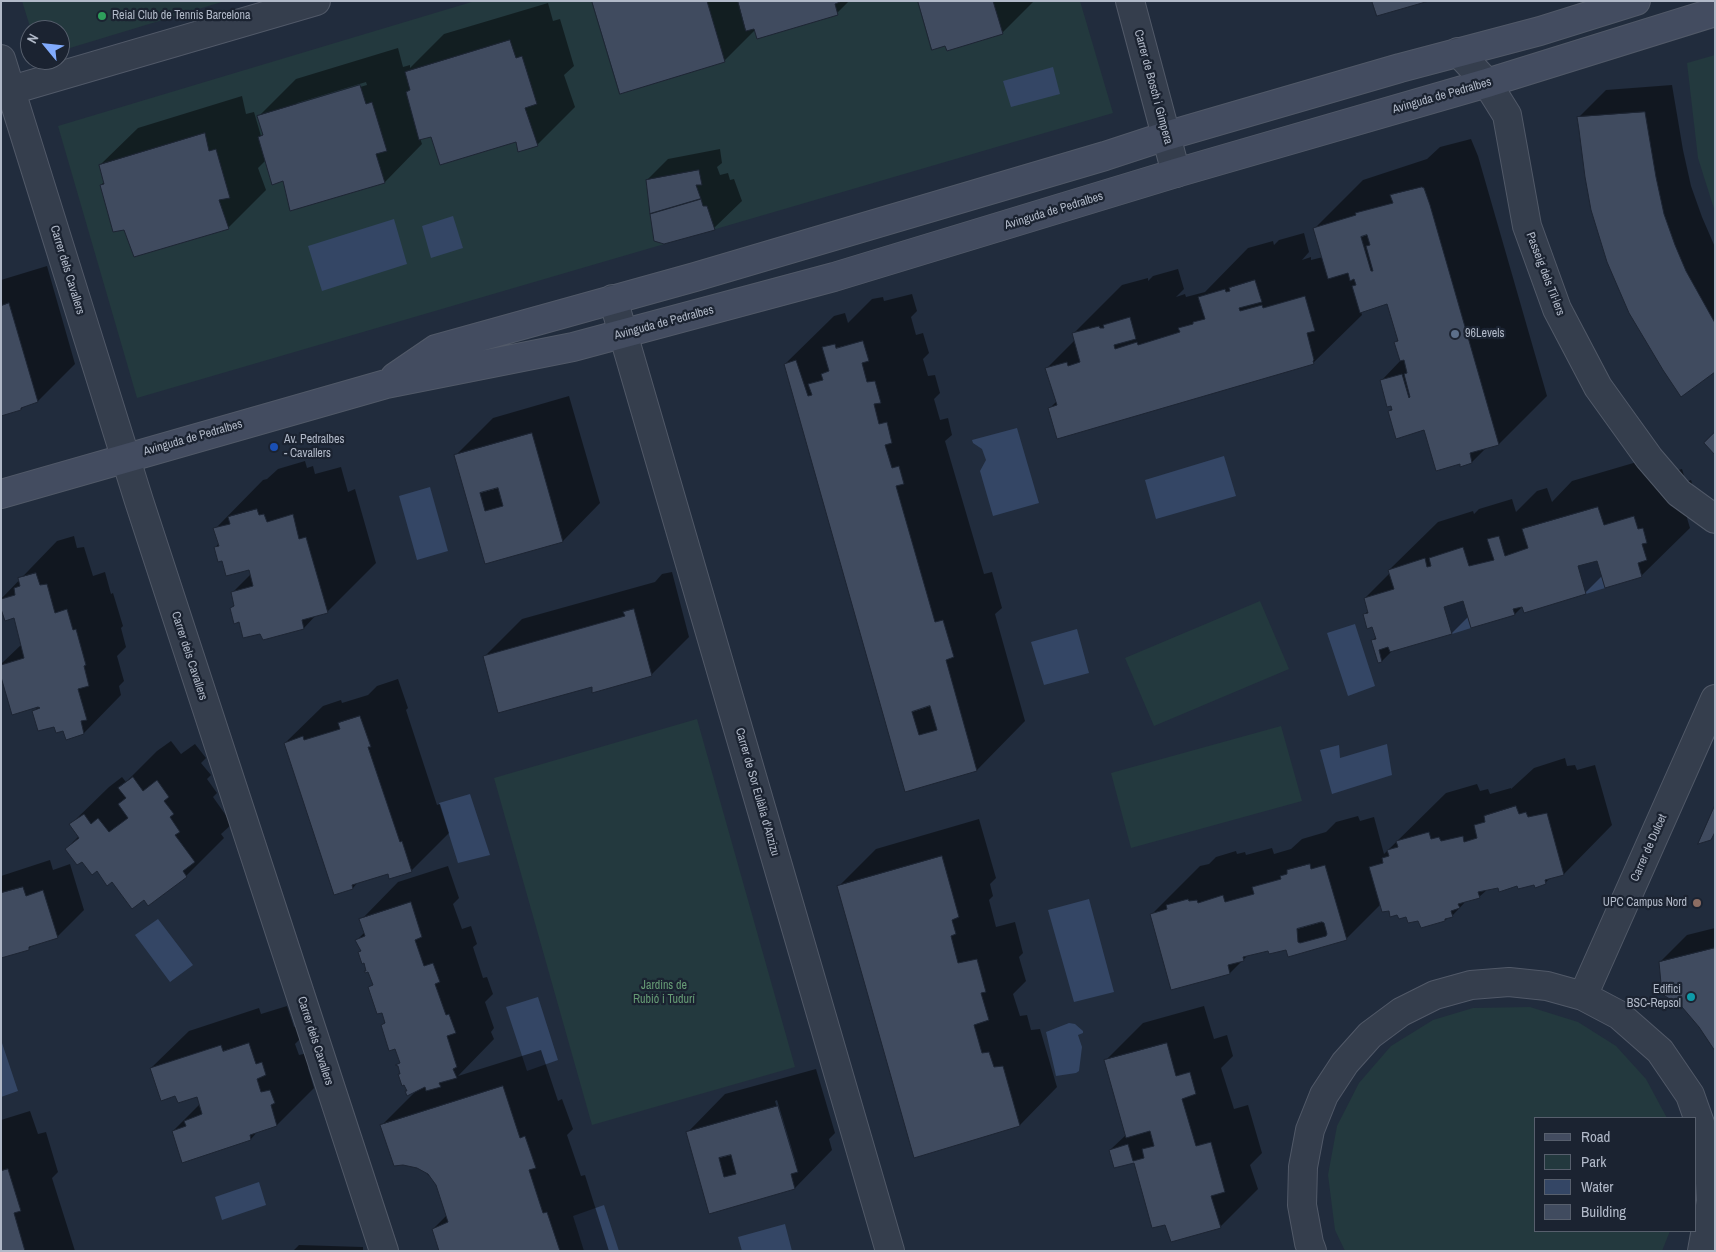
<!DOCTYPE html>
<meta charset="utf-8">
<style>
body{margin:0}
#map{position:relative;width:1716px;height:1252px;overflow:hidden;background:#212c3d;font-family:"Archivo Narrow",sans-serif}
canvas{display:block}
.frame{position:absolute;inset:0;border:2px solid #b1b9c8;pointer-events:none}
.legend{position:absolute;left:1534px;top:1117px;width:162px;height:115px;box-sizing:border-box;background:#1b2331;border:1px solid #575f6d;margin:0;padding:6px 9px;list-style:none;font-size:15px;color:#b1b9c8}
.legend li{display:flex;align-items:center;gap:10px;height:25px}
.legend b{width:25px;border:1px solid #575f6d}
.north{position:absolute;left:20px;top:20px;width:50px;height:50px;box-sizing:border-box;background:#1b2331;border:1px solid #575f6d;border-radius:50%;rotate:298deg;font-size:14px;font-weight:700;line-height:20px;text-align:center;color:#b1b9c8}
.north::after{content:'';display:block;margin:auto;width:18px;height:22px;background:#81abfd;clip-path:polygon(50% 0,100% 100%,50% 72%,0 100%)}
</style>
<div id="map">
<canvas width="1716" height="1252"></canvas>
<div class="frame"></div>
<ul class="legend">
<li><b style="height:6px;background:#434c60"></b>Road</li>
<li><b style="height:14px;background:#23393e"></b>Park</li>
<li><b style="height:14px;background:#344665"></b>Water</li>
<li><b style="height:14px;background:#404b5f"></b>Building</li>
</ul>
<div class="north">N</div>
</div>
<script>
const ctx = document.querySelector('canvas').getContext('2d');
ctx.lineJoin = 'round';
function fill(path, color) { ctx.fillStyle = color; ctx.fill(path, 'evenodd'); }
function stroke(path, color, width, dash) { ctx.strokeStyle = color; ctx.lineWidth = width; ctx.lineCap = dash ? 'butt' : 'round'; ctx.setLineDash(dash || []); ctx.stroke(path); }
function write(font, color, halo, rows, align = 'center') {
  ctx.font = font + ' "Archivo Narrow",sans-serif'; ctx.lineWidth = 4.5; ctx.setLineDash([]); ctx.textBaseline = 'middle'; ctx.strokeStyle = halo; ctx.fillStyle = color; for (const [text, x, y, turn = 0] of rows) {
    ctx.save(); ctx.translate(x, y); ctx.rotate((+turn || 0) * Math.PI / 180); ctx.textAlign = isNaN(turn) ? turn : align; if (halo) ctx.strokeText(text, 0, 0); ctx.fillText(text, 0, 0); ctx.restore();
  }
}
fill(new Path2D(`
 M22,1H225L60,51V30H31Z
 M475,1H1080L1113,113L137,398L58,126Z
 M1715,55V212L1698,158L1687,63Z
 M1260,601L1289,669L1154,726L1125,658Z
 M697,719L795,1067L592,1125L494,778Z
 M1281,726L1302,801L1131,848L1111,773Z
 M1530,1007L1578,1022L1616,1046L1646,1079L1667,1118H1535V1231H1670L1662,1251H1345L1335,1230L1328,1175L1337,1126L1359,1083L1391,1046L1433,1020L1473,1008Z`), '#23393e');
fill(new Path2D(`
 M1053,67L1060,94L1011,107L1003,81Z
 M453,216L463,248L431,258L422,226Z
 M394,219L407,264L322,291L308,246Z
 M1017,428L1039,503L993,516L980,471L986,460L982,449L973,443L972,440Z
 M1224,456L1236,496L1156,519L1145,480Z
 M430,487L448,551L417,560L399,496Z
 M1597,561L1605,588L1586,594L1578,566Z
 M1463,601L1471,628L1452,634L1444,607Z
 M1355,624L1375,686L1348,696L1327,633Z
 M1077,629L1089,673L1044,685L1031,642Z
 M1387,744L1392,775L1332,794L1320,750L1339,745L1340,758Z
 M470,794L490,855L458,863L439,803Z
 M1089,899L1114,992L1074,1002L1048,910Z
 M158,919L193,965L170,982L135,935Z
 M538,997L558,1060L527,1071L506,1007Z
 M1069,1023L1075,1024L1083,1031V1033L1078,1035L1082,1047L1079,1071L1076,1073L1056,1076L1046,1032Z
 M1,1040L18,1091L1,1097Z
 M259,1182L266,1205L222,1220L215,1197Z
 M604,1205L619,1251H584L573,1216Z
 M785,1224L792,1251H742L738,1237Z`), '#344665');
fill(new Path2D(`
 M593,1H849L837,13L755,30L724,61Z
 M919,1H1034L1002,33Z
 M548,3L553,21L560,19L574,66L564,75L575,107L537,145L516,140L432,135L420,138L422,144L385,182L291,210L284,180L266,160L258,168L266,190L228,228H125L101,185L105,181L100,165L138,128L242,96L246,114L254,112L261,136L264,133L259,116L296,79L398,48L403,67L410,65V68L444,34ZM366,82L367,85L297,105V103Z
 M1672,85L1683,150L1691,186L1702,217L1715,247V370L1579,117L1606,90Z
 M1471,139L1478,156L1547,396L1499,444L1487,447L1472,462L1461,463L1425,429L1389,411L1393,408L1381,381L1401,360L1396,342L1399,338L1388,302L1361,312L1362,315L1313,363L1049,409L1057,401L1047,368L1075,340L1073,334L1122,285L1148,278V281L1153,276L1178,269L1184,289L1176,297L1185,294L1186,297L1205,292L1248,248L1273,241L1274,245L1279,240L1304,233L1309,252L1302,260L1311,257V260L1323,257L1315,228L1363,180L1427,159L1440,147Z
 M720,149L722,163L717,167L720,175L728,173L730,180L734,179L742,201L714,228L647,180L668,159Z
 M47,266L75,364L38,401L24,406L21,409L1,415V280Z
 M912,294L917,311L911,317L916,335L923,333L929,353L923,359L928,376L935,375L940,393L934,399L940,420L948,418L952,435L945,441L984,574L992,572L1002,608L995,614L1025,721L977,770L906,790L785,364L834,316L845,313L848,323L872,299L883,297L884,301Z
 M569,396L600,503L563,541L486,562L455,456L493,418Z
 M1647,459L1652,477L1682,469L1686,482L1691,480L1695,493L1694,510L1687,518L1690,528L1641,576L1603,575L1585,593L1523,606L1515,614L1472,627L1469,616L1452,633L1392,651L1382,661L1372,641L1377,636L1373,626L1365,614L1369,610L1365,598L1390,573L1389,570L1438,522L1473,511L1474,514L1479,509L1512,499L1516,512L1537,491L1547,488L1552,502L1572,481Z
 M305,461L307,468L313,466L315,474L341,467L348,492L355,489L376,563L327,612L317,614L304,628L261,633L240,620L231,608L235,604L232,593L251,574L249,568L223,559L215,548L219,543L215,529L263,480L267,479L278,469Z
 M74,536L77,548L84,547L93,576L105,572L111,594L113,593L123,626L121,628L126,647L117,656L124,681L119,686L121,695L84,733L64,729L34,711L40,705L1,674V664L22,644L15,617L1,604V599L57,541Z
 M672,572L689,637L651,675L593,686L484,657L522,619L655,582L662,574Z
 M398,679L408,708L406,710L437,805L440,804L449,833L411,871L388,872L358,882L353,888L334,894L285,743L323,706L341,700L342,703L368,695L377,686Z
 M171,741L181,754L195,744L206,758L201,763L211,775L207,779L217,793L213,797L232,824L221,834L224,838L186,876L112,880L66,849L79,836L71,824L109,787L122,777L126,782L157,751Z
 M1565,758L1567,766L1575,765L1577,770L1595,765L1612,825L1564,874L1551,877L1545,883L1498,886L1488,889L1479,897L1467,900L1452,916L1445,920L1418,919L1398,914L1381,904L1346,939L1287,948L1268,949L1248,955L1230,973L1152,914L1200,866L1209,864L1216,857L1236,851L1237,854L1245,852L1246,855L1272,848L1274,854L1291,849L1302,839L1326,832L1336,822L1358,816L1360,821L1374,817L1384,854L1446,793L1477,784L1480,791L1488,789L1490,794L1511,788V789L1534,768Z
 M979,819L996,878L990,884L993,896L989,900L996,927L1015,922L1023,953L1019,957L1026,981L1013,994L1020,1016L1027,1015L1031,1030L1040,1029L1057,1087L1020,1125L838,887L876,849Z
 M50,860L53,870L70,864L84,910L57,937L33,945L28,949L1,957V876Z
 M448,866L459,898L453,904L462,929L471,926L477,944L473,947L483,978L487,977L493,994L485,1002L494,1028L491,1032L494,1039L458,1076L541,1050L558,1101L562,1099L573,1129L567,1135L581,1176L585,1175L609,1251H465L433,1229L447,1215L437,1184L381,1126L416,1091L408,1094L401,1062L395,1048L382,1025L386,1021L382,1011L370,988L374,984L359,952L362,950L357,940L365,932L361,920L398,882Z
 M1715,928V1050L1660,962L1687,935Z
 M287,1006L294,1027L299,1025L303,1036L295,1044L299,1055L308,1053L312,1064L308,1068L314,1088L277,1125L258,1131L251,1139L173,1131L200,1104L198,1095L176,1094L151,1068L189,1031L259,1008L261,1014Z
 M1204,1006L1214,1039L1227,1035L1233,1056L1221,1068L1234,1109L1248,1105L1262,1153L1250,1165L1258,1189L1220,1227L1166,1223L1135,1162L1110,1150L1127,1134L1105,1061L1143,1023Z
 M816,1069L835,1133L829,1139L832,1150L795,1188L710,1212L688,1132L725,1094ZM777,1100L796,1163H793L775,1101Z
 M30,1111L38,1134L46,1132L58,1172L52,1178L75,1251H1V1120Z
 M299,1245L363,1247V1251H293Z`), '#0007');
const building = new Path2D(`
 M592,1H707L725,62L620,94Z
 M738,1H840V2L835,4L838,15L757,39L754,29L746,31Z
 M918,1H993L1003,34L947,51L945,46L932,50Z
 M1372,1H1429L1377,16Z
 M510,40L516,58L522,56L537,104L525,108L538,146L518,152L516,142L440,165L431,137L419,140L406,92L410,90L405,72Z
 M360,85L366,104L372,102L387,151L376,154L385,183L290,211L283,181L272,185L258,137L263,135L257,116Z
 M1645,112L1656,177L1664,214L1675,245L1686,271L1715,323V372L1681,397L1663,370L1629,313L1607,262L1591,210L1585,177L1579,130L1577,117Z
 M205,133L209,151L216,149L230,198L219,200L229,229L134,257L124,230L113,232L100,185L104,184L99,165Z
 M699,170L702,185H696L701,199L650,214L646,180Z
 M1422,187L1424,188L1430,205L1499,445L1470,453L1472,463L1460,467V464L1436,471L1424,430L1396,439L1388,411L1392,410L1391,406L1387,407L1380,380L1402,374L1409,398L1410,397L1404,374L1407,373L1404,360L1400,361L1394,342L1398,341L1387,304L1360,313L1352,286L1356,285L1354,279L1350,281L1348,273L1328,279L1313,228L1356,215L1355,213L1393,203L1390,195ZM1367,235L1370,245L1366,246L1373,271H1371L1361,237Z
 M701,199L703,206H707L715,230L664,244L654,241L650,214Z
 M1255,280L1262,302L1239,308L1240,311L1262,305L1263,308L1305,296L1315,331L1307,333L1314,360L1313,361L1314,364L1057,439L1048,408L1057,405L1045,368L1067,362L1068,366L1080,362L1072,333L1099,326L1100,328H1104L1103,325L1130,317L1136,339L1114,345L1115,349L1137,342L1138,345L1180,332L1178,328L1193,324V322L1205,319L1198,297L1225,289L1226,292L1230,291L1229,288Z
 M9,303L38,402L21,408V410L1,416V306Z
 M863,341L869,361L862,363L867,382L875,381L881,403L874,404L879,424L887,422L892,443L885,445L892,468L899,466L904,484L896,486L935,622L943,620L954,657L946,660L977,771L905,792L784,364L796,360L808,396L812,395L808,384L823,380L821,374L829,371L822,347L835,344L836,348ZM930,706L937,730L919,735L912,712Z
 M1715,432V455L1704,443Z
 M532,433L563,542L485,564L454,455ZM498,488L503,506L485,511L480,493Z
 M1598,507L1604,525L1634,516L1638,529L1643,528L1647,543L1642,544L1647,560L1638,563L1642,577L1605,588L1597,561L1578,566L1586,594L1524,613L1522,607L1513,609L1515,615L1471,628L1463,601L1444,607L1452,634L1390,652L1388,647L1379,650L1382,662L1378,663L1371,640L1376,639L1372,627L1367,629L1363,614L1368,613L1364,598L1394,589L1388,570L1425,558L1427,567L1431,566L1429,558L1463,547L1469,566L1494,560L1487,539L1499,536L1505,556L1528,548L1522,529Z
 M257,509L259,515L264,514L267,522L293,514L299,539L306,537L328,613L302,620L304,629L263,640L260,634L243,638L239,622L234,624L230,608L234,606L231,592L253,586L249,570L226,576L222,561L218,562L214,547L219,546L213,528L230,524L228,517Z
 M36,573L40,585L47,584L55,613L67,609L73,630L76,629L86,665L84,666L89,686L78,689L87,720L81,721L84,734L66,740L63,731L56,733L54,727L38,731L32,711L40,708L38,707L12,715L1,677V665L24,658L14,618L5,621L1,609V599L15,595L14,588L20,586L18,578Z
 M634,609L652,676L592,693V687L498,713L483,656L625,616L623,612Z
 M360,716L371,747H368L400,842L402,841L412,872L389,879L388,874L352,885L353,889L334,895L284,743L303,736L304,740L340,729L338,723Z
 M133,777L143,791L157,780L169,797L164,801L174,814L170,817L180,832L175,835L195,862L183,871L187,877L148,906L144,900L132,909L112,882L107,886L97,871L92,875L82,862L77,865L65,849L79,838L69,824L84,814L91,824L98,818L109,832L128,818L118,804L126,798L118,788Z
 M1715,805V832L1711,840L1698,844Z
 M1516,806L1519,814L1526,812L1528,817L1547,813L1564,875L1545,880L1546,884L1535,888L1534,885L1518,889L1517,886L1499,892L1498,888L1478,892L1480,898L1458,904L1460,908L1451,911L1453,917L1445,919V921L1421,928L1418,921L1408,923L1406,917L1399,919L1397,915L1390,917L1389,911L1382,912L1369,867L1383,863L1382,858L1389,856L1387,850L1398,847L1396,841L1429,832L1431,839L1439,837L1441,841L1463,836L1464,842L1477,838L1474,825L1485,822L1484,816Z
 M942,856L959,917L952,920L956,934L951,936L958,963L977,959L986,992L981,993L989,1020L974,1025L982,1053L989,1052L994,1067L1003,1066L1020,1126L914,1158L837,886Z
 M1310,864L1311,869L1325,865L1347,940L1288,957L1286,950L1269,954L1268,951L1243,957L1244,961L1228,965L1230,974L1171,990L1150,914L1167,909L1166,905L1188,899L1189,901L1197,900L1198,903L1223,895L1225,902L1254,894L1252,887L1281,879L1280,876L1287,874V870ZM1322,922L1324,923L1327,934L1326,936L1300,943L1298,942L1297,929Z
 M23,887L26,896L43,890L58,938L29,947V950L1,958V893Z
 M411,902L422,937L415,940L424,966L433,963L440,982L435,984L446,1015L449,1014L456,1033L447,1036L457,1067L453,1069L457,1078L439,1083L441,1087L426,1091L425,1087L407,1096L405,1091H407L404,1085L402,1086L398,1074H400L398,1066L395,1065L400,1063L395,1049L389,1051L381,1025L385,1023L382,1013L377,1014L368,987L373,985L368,972L365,973L364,971H366L364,963L362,964L358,952L361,951L355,940L365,936L359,919Z
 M1715,948V1051L1699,1027L1682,1007L1662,994L1659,962Z
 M249,1043L256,1064L262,1062L266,1075L257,1079L261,1092L270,1090L275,1103L271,1105L277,1126L250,1135L251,1140L182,1163L172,1131L186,1126L184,1121L202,1114L197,1097L178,1103L175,1096L161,1101L150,1068L221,1045L223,1051Z
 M1167,1043L1176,1076L1190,1072L1196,1094L1182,1099L1196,1146L1211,1142L1225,1192L1211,1196L1221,1228L1171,1242L1165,1225L1152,1228L1134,1163L1114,1168L1109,1150L1128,1144L1133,1161L1144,1158L1142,1149L1154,1146L1150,1131L1126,1138L1104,1060Z
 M503,1086L520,1138L525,1136L536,1168L529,1170L543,1213L547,1212L560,1251H439L432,1229L448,1222L436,1185L428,1174L417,1168L403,1165L394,1166L380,1125Z
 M778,1106L798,1172L791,1174L795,1189L709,1214L686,1132ZM731,1155L736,1174L724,1177L719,1158Z
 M8,1169L21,1211L14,1213L25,1251H1V1171Z`);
fill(building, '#404b5f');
stroke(building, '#1d2533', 1);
const street = new Path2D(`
 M1130,1L1176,173
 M1458,52L1487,83L1507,115L1527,226L1557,309L1598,387L1649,458L1679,493L1715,519
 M1,59L139,501L384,1251
 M1,93L316,1
 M613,299L890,1251
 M1583,996L1715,699
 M1312,1251L1309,1243L1302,1205L1303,1167L1310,1130L1324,1095L1345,1063L1370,1035L1401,1012L1435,995L1471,985L1509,982L1547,986L1583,996L1619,1015L1660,1051L1690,1095L1708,1146L1711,1201L1702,1251`);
const secondary = new Path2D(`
 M395,377L436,349L695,277L1105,156L1166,136L1400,68L1540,31L1636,1
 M1,494L386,384L573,347L834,277L1176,173L1487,83L1715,12`);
stroke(street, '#515968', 30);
stroke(secondary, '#515968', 30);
stroke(street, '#353e4d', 28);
stroke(secondary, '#434c60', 28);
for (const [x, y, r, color] of [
 [102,16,5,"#2e9e5b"],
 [1455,334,5,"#5c6f8a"],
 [274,447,5,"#1a4fb4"],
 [1697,903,5,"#8d6e63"],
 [1691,997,5,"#0f9aa8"]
]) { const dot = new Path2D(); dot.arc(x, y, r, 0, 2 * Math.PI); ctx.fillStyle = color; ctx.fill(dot); stroke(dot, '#1b2331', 2); }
write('12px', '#b1b9c8', '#1b2331', [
 ["Reial Club de Tennis Barcelona",112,16],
 ["96Levels",1465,334],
 ["Av. Pedralbes",284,440],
 ["- Cavallers",284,454],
 ["UPC Campus Nord",1687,903,"right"],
 ["Edifici",1681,990,"right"],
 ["BSC-Repsol",1681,1004,"right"]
], 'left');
write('12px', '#b1b9c8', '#1b2331', [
 ["Carrer de Bosch i Gimpera",1153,87,75],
 ["Avinguda de Pedralbes",1442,96,-16],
 ["Avinguda de Pedralbes",1054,211,-17],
 ["Carrer dels Cavallers",67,270,73],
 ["Passeig dels Til·lers",1545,274,69],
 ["Avinguda de Pedralbes",664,323,-15],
 ["Avinguda de Pedralbes",193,438,-16],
 ["Carrer dels Cavallers",189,656,72],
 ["Carrer de Sor Eulàlia d'Anzizu",757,792,74],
 ["Carrer de Dulcet",1649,848,-66],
 ["Carrer dels Cavallers",315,1041,72]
]);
write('12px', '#669b75', '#1b2331', [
 ["Jardins de",664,986],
 ["Rubió i Tudurí",664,1000]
]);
</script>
